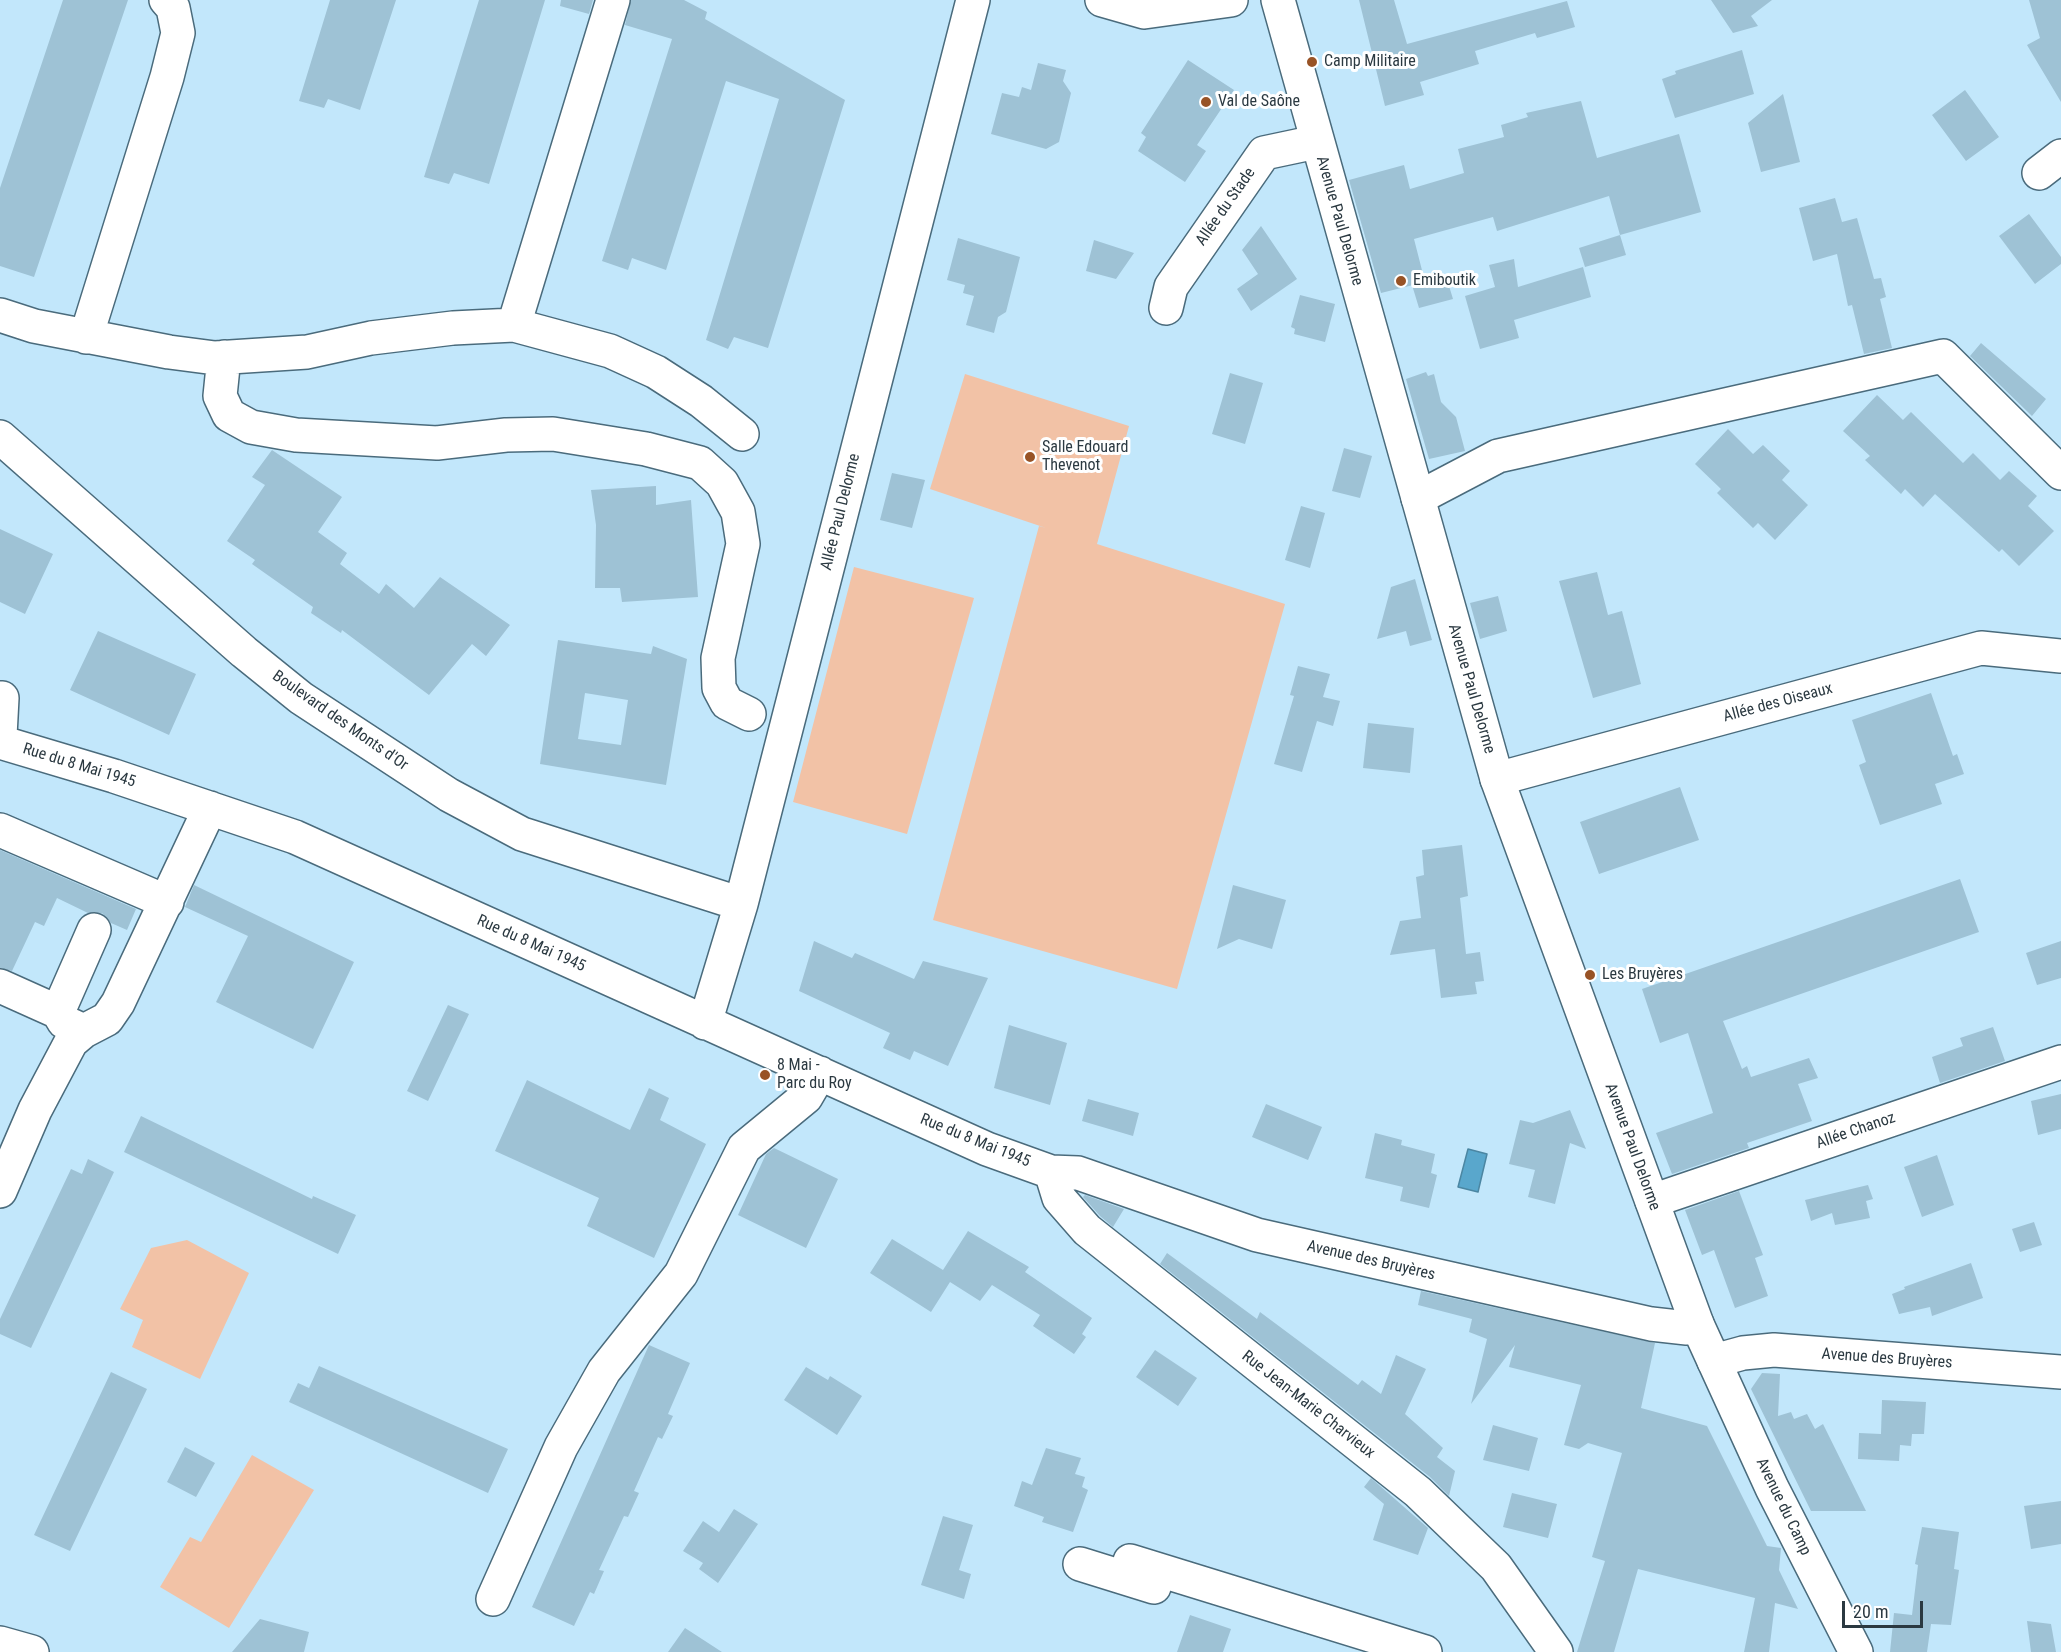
<!DOCTYPE html>
<meta charset="utf-8">
<style>
body{margin:0}
#map{position:relative;width:2061px;height:1652px;overflow:hidden;background:#c2e7fb;font-family:"Roboto Condensed",sans-serif}
canvas{display:block}
.scale{position:absolute;left:1842px;top:1601px;width:81px;height:27px;box-sizing:border-box;border:3px solid #2b3941;border-top:0;padding-left:8px;font-size:18px;line-height:21px;white-space:nowrap;color:#2b3941;-webkit-text-stroke:4px #fff;paint-order:stroke}
</style>
<div id="map">
<canvas width="2061" height="1652"></canvas>
<div class="scale">20 m</div>
</div>
<script>
const ctx = document.querySelector('canvas').getContext('2d');
ctx.lineJoin = 'round';
function fill(path, color) { ctx.fillStyle = color; ctx.fill(path, 'evenodd'); }
function stroke(path, color, width, dash) { ctx.strokeStyle = color; ctx.lineWidth = width; ctx.lineCap = dash ? 'butt' : 'round'; ctx.setLineDash(dash || []); ctx.stroke(path); }
function write(font, color, halo, rows, align = 'center') {
  ctx.font = font + ' "Roboto Condensed",sans-serif'; ctx.lineWidth = 6; ctx.setLineDash([]); ctx.textBaseline = 'middle'; ctx.strokeStyle = halo; ctx.fillStyle = color; for (const [text, x, y, turn = 0] of rows) {
    ctx.save(); ctx.translate(x, y); ctx.rotate((+turn || 0) * Math.PI / 180); ctx.textAlign = isNaN(turn) ? turn : align; if (halo) ctx.strokeText(text, 0, 0); ctx.fillText(text, 0, 0); ctx.restore();
  }
}
fill(new Path2D(`
 M965,374L1129,426L1097,544L1285,604L1177,989L933,920L1039,526L1046,528L930,489Z
 M854,567L974,598L907,834L793,802Z
 M187,1240L249,1273L200,1379L132,1347L143,1320L120,1309L151,1248Z
 M252,1455L314,1490L229,1628L160,1587L190,1537L201,1542Z`), '#f2c2a6');
const water = new Path2D(`
 M1468,1149L1487,1154L1478,1192L1458,1187Z`);
fill(water, '#59a7cc');
stroke(water, '#4b86a2', 1.5);
fill(new Path2D(`
 M63,0H128L34,277L0,266V188Z
 M330,0H396L360,110L328,99L324,108L299,101Z
 M479,0H545L489,184L454,173L449,184L424,177Z
 M561,0H593L589,14L560,6Z
 M631,0H684L707,12L705,19L845,100L768,348L734,337L728,349L706,340L779,99L726,81L666,270L632,258L628,270L602,261L672,39L625,25Z
 M1359,0H1394L1407,44L1567,1L1575,27L1537,38L1535,33L1475,51L1479,64L1420,82L1424,95L1385,106Z
 M1711,0H1772L1751,16L1758,26L1733,33Z
 M2029,0H2061V102L2027,45L2040,38Z
 M1742,50L1754,94L1675,118L1662,79L1676,74L1675,71Z
 M1188,60L1234,90L1197,145L1206,151L1185,182L1138,151L1146,137L1141,133Z
 M1038,63L1066,70L1063,81L1071,93L1059,142L1046,149L991,134L1002,93L1019,97L1022,87L1031,90Z
 M1965,90L1999,137L1966,161L1932,115Z
 M1783,94L1800,162L1761,172L1748,123Z
 M1581,101L1597,158L1679,134L1701,212L1620,235L1609,196L1497,231L1493,217L1414,239L1425,282L1381,293L1349,180L1404,165L1410,189L1464,173L1458,149L1504,137L1501,125L1528,117L1526,113Z
 M1835,198L1842,222L1857,218L1874,279L1881,278L1886,297L1880,299L1892,348L1864,354L1852,305L1848,306L1837,254L1813,261L1799,208Z
 M2029,214L2061,257V264L2035,284L1999,236Z
 M1261,226L1297,279L1251,311L1237,289L1258,274L1242,250Z
 M1620,235L1626,255L1585,267L1579,248Z
 M958,238L1020,257L1006,312L998,317L994,333L966,325L974,296L963,293L965,285L947,280Z
 M1094,240L1134,253L1116,279L1086,271Z
 M1514,259L1518,287L1583,267L1591,297L1514,320L1519,338L1480,349L1465,296L1495,287L1489,265Z
 M1446,276L1453,299L1419,308L1412,285Z
 M1300,295L1335,304L1325,342L1294,334L1295,329L1291,327Z
 M1981,343L2046,399L2032,416L1970,356Z
 M1426,372L1428,376L1434,374L1441,402L1456,417L1465,451L1429,459L1406,379Z
 M1230,373L1263,383L1245,444L1212,434Z
 M1877,395L1903,420L1911,412L1963,463L1973,453L2000,480L2009,471L2037,496L2028,506L2054,531L2019,566L2002,549L1999,552L1935,494L1923,507L1905,489L1901,494L1865,460L1870,456L1843,431Z
 M1728,429L1753,454L1763,445L1790,471L1782,480L1808,505L1775,540L1758,523L1753,528L1717,493L1721,489L1695,464Z
 M1344,448L1372,456L1360,498L1332,491Z
 M272,450L342,497L318,532L347,553L340,564L379,594L386,584L414,608L440,577L510,625L486,656L472,644L429,695L342,630L341,633L311,613L313,607L252,564L255,560L227,541L265,485L252,477Z
 M892,473L925,480L912,528L880,520Z
 M656,486V505L691,500L698,597L622,602L620,588H595L596,525L591,490Z
 M1301,506L1325,513L1310,568L1285,560Z
 M0,529L53,554L25,614L0,602Z
 M1597,572L1608,615L1622,611L1641,684L1593,698L1559,581Z
 M1415,579L1432,640L1410,646L1406,631L1377,639L1391,587Z
 M1498,596L1507,631L1480,639L1470,603Z
 M98,631L196,674L169,735L70,690Z
 M558,640L651,654L653,646L687,659L666,785L540,764ZM585,693L628,700L621,745L578,739Z
 M1298,666L1330,674L1323,697L1340,701L1333,726L1317,721L1302,772L1274,764L1294,696L1290,695Z
 M1931,693L1953,756L1957,754L1964,774L1935,784L1942,804L1880,825L1859,765L1866,762L1852,720Z
 M1368,723L1414,728L1410,773L1363,768Z
 M1680,787L1699,840L1599,874L1580,822Z
 M1462,845L1468,896L1460,898L1466,954L1480,952L1484,981L1475,982L1477,994L1441,998L1435,949L1390,955L1400,921L1421,918L1416,877L1424,875L1422,850Z
 M0,850L136,909L127,930L111,923L102,913H88L57,898L44,926L35,922L12,971L0,968Z
 M1960,879L1979,932L1723,1021L1742,1069L1747,1066L1751,1077L1809,1058L1818,1078L1798,1084L1812,1121L1747,1143L1749,1148L1672,1174L1656,1133L1713,1113L1688,1033L1660,1043L1642,989Z
 M194,885L354,962L313,1049L216,1002L248,936L185,907Z
 M1233,885L1286,900L1272,949L1239,939L1217,949Z
 M814,941L852,958L855,953L914,979L923,961L988,978L948,1066L914,1051L910,1060L883,1048L890,1033L799,991Z
 M2061,941V978L2037,985L2026,953Z
 M448,1005L469,1014L428,1101L407,1091Z
 M1009,1025L1067,1043L1050,1105L994,1088Z
 M1993,1027L2005,1061L1940,1083L1932,1057L1963,1046L1960,1038Z
 M527,1080L630,1130L649,1088L669,1098L660,1120L706,1144L654,1258L587,1226L599,1198L495,1151Z
 M2061,1094V1129L2038,1135L2031,1101Z
 M1088,1099L1139,1113L1133,1136L1082,1121Z
 M1266,1104L1322,1127L1308,1160L1252,1137Z
 M1570,1110L1586,1149L1570,1143L1555,1204L1528,1197L1535,1170L1509,1164L1520,1120L1533,1123Z
 M141,1116L312,1199L313,1196L356,1215L338,1254L124,1152Z
 M1375,1133L1402,1140L1401,1145L1435,1154L1431,1173L1437,1175L1429,1208L1400,1201L1403,1187L1365,1178Z
 M774,1148L838,1179L806,1248L738,1215L766,1154Z
 M1937,1155L1954,1205L1922,1217L1904,1167Z
 M88,1159L114,1172L31,1348L0,1334V1319L71,1169L82,1174Z
 M1868,1185L1873,1199L1866,1201L1870,1218L1835,1225L1832,1213L1811,1221L1805,1200Z
 M1739,1191L1763,1255L1755,1258L1768,1296L1735,1308L1714,1250L1702,1255L1685,1210Z
 M1085,1195L1124,1209L1113,1227L1100,1216L1083,1197Z
 M2034,1222L2042,1245L2020,1252L2012,1229Z
 M968,1231L1029,1267L1025,1272L1092,1318L1082,1334L1086,1337L1074,1354L1033,1326L1040,1315L992,1285L980,1301L950,1282L931,1312L870,1273L892,1239L943,1270Z
 M1167,1253L1257,1319L1260,1312L1358,1385L1362,1380L1381,1394L1396,1355L1426,1369L1405,1414L1443,1448L1437,1457L1455,1471L1449,1496L1430,1477L1160,1264Z
 M1971,1263L1983,1298L1932,1316L1930,1307L1899,1314L1892,1294L1905,1289L1904,1287Z
 M1421,1291L1655,1343L1641,1408L1707,1426L1767,1546L1781,1548L1779,1570L1798,1609L1775,1603L1769,1652H1744L1755,1598L1638,1569L1614,1652H1577L1605,1561L1592,1557L1622,1453L1588,1443L1579,1449L1564,1445L1581,1385L1509,1367L1515,1345L1471,1404L1487,1339L1469,1332L1472,1319L1418,1305Z
 M649,1345L690,1363L668,1414L673,1416L662,1439L658,1437L634,1491L639,1493L628,1517L624,1516L599,1570L604,1571L594,1594L590,1592L574,1626L532,1607Z
 M1155,1350L1197,1378L1178,1406L1136,1377Z
 M319,1366L508,1449L488,1493L289,1402L298,1383L309,1388Z
 M806,1367L828,1380L830,1376L862,1396L837,1435L784,1400Z
 M111,1372L147,1389L70,1551L34,1535Z
 M1762,1373L1780,1374L1778,1416L1791,1412L1794,1419L1807,1414L1815,1429L1823,1424L1866,1511H1811L1751,1389Z
 M1882,1400L1926,1402L1924,1434H1912L1911,1446L1900,1445L1899,1461L1858,1459L1859,1433L1881,1434Z
 M1493,1425L1538,1438L1529,1471L1483,1460Z
 M185,1447L215,1463L196,1497L167,1482Z
 M1046,1448L1081,1458L1075,1474L1085,1477L1082,1487L1088,1490L1073,1532L1042,1522L1044,1517L1014,1506L1022,1481L1032,1485Z
 M1371,1478L1428,1528L1418,1555L1373,1540L1384,1504L1364,1487Z
 M1512,1493L1557,1504L1548,1538L1503,1527Z
 M2061,1501V1544L2031,1549L2024,1506Z
 M734,1509L758,1524L718,1583L699,1569L703,1563L683,1551L703,1521L719,1532Z
 M943,1516L973,1525L959,1570L971,1574L964,1599L921,1585Z
 M1922,1527L1959,1532L1954,1569L1959,1570L1951,1625L1931,1624L1927,1652H1890L1894,1613L1912,1615L1918,1565L1915,1564Z
 M1190,1615L1231,1629L1223,1652H1177Z
 M260,1619L309,1632L304,1652H232Z
 M2027,1621L2051,1624L2056,1652H2031Z
 M685,1628L722,1652H668Z`), '#9ec2d5');
const minor = new Path2D(`
 M1102,0L1144,12L1231,0
 M2039,173L2061,156
 M1166,308L1171,287L1264,153L1316,142
 M0,315L34,326L169,352L215,358L307,352L371,338L453,328L514,325L610,351L656,372L701,401L742,434
 M514,325L613,0
 M86,337L167,77L178,33L173,8L166,0
 M224,357L220,396L229,415L251,427L296,435L437,443L506,435L553,434L646,449L700,463L722,483L738,512L743,544L718,658L719,688L727,703L749,714
 M0,437L244,652L301,698L449,795L522,834L741,904
 M1418,498L1498,456L1943,356L2061,473
 M0,736L2,698
 M0,742L114,776L295,837L987,1149L1051,1172L1078,1173L1257,1235L1651,1324L1687,1328L1697,1324
 M1497,779L1981,648L2061,656
 M0,830L167,902
 M0,986L58,1012
 M705,1023L741,904L973,0
 M84,1031L64,1022L58,1012L94,930
 M1051,1172L1059,1198L1087,1230L1418,1492L1496,1567L1556,1652
 M0,1191L35,1110L71,1042L84,1031L107,1019L118,1003L210,808
 M1652,1201L2061,1062
 M1714,1361L1743,1353L1774,1350L2061,1372
 M1130,1561L1425,1652
 M1080,1564L1154,1587
 M493,1599L561,1447L604,1371L681,1274L744,1148L806,1097L820,1073`);
const major = new Path2D(`
 M1278,0L1497,779L1697,1324L1772,1488L1856,1652
 M0,1643L32,1652`);
stroke(minor, '#4a6b7c', 36);
stroke(major, '#4a6b7c', 36);
stroke(minor, '#fff', 33);
stroke(major, '#fff', 33);
for (const [x, y, r, color] of [
 [1312,62,6,"#985326"],
 [1206,102,6,"#985326"],
 [1401,281,6,"#985326"],
 [1030,457,6,"#985326"],
 [1590,975,6,"#985326"],
 [765,1075,6,"#985326"]
]) { const dot = new Path2D(); dot.arc(x, y, r, 0, 2 * Math.PI); ctx.fillStyle = color; ctx.fill(dot); stroke(dot, '#fff', 2); }
write('16px', '#2b3941', '#fff', [
 ["Camp Militaire",1324,62],
 ["Val de Saône",1218,102],
 ["Emiboutik",1413,281],
 ["Salle Edouard",1042,448],
 ["Thevenot",1042,466],
 ["Les Bruyères",1602,975],
 ["8 Mai -",777,1066],
 ["Parc du Roy",777,1084]
], 'left');
write('16px', '#2b3941', '#fff', [
 ["Allée du Stade",1226,207,-55],
 ["Avenue Paul Delorme",1339,221,74],
 ["Allée Paul Delorme",841,512,-76],
 ["Avenue Paul Delorme",1471,689,74],
 ["Allée des Oiseaux",1778,703,-15],
 ["Boulevard des Monts d'Or",340,721,35],
 ["Rue du 8 Mai 1945",79,766,17],
 ["Rue du 8 Mai 1945",531,944,24],
 ["Allée Chanoz",1856,1131,-19],
 ["Rue du 8 Mai 1945",975,1141,22],
 ["Avenue Paul Delorme",1632,1147,70],
 ["Avenue des Bruyères",1371,1261,13],
 ["Avenue des Bruyères",1887,1359,4],
 ["Rue Jean-Marie Charvieux",1308,1405,38],
 ["Avenue du Camp",1783,1507,64]
]);
</script>
